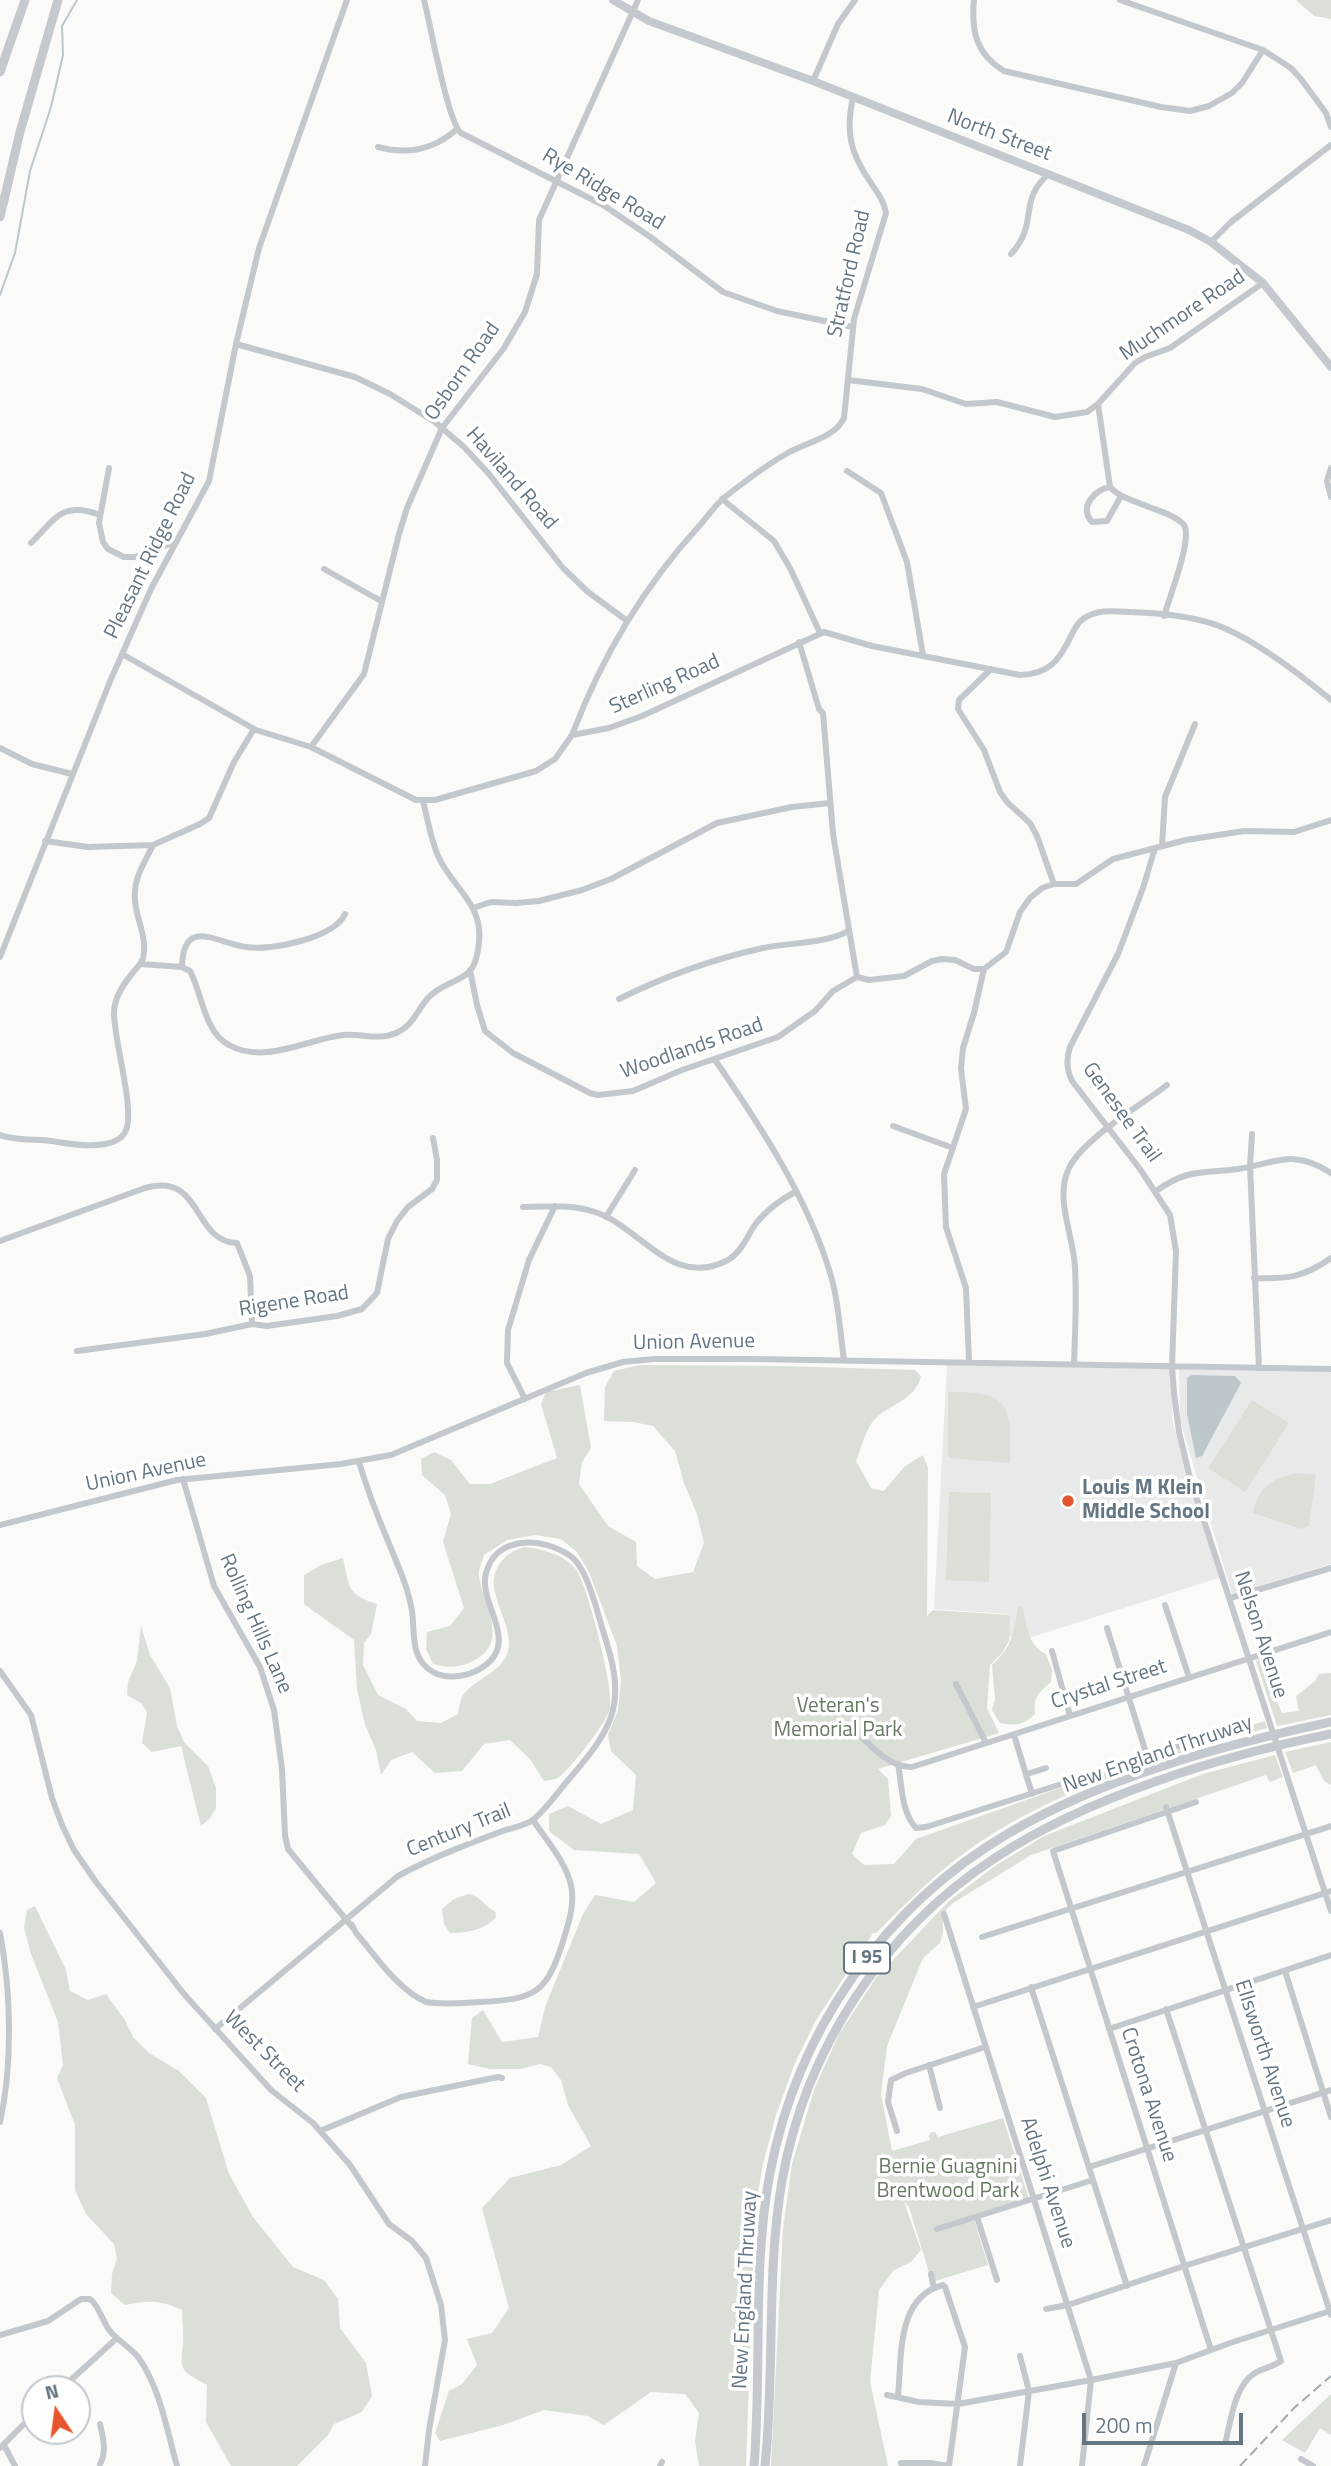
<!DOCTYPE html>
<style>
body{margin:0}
#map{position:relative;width:1331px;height:2466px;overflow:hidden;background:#fafaf8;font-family:"Titillium Web",sans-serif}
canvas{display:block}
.north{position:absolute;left:21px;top:2375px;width:70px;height:70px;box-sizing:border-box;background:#fff;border:2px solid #c1c8cd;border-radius:50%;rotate:347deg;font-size:19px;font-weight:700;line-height:28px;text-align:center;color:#657683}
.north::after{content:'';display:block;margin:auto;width:24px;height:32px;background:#e4572e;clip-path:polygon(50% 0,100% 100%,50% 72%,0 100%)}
.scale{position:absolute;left:1082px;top:2413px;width:161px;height:32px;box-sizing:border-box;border:4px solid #657683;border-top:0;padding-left:9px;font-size:21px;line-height:24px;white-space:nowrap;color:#657683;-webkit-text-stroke:5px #fff;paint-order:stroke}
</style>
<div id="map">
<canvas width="1331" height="2466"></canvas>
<div class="north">N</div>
<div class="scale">200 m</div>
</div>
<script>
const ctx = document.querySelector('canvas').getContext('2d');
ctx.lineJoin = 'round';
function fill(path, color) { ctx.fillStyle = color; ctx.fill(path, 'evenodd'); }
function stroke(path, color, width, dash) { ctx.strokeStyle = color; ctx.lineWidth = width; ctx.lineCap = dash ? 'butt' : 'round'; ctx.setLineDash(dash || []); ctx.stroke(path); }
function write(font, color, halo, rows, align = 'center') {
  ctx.font = font + ' "Titillium Web",sans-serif'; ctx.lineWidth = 7; ctx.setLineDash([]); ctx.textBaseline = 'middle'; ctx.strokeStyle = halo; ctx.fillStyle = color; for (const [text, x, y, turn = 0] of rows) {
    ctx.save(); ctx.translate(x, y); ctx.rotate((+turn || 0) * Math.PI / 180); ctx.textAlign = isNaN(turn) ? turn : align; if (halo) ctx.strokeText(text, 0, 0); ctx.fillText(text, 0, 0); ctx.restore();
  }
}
fill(new Path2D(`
 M947,1365L1171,1369L1173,1424L1219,1578L1019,1641L1009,1636V1614L934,1609Z
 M1179,1368L1331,1370V1564L1232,1594L1180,1420Z`), '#e8e9e9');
fill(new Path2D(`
 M1296,0H1331V19L1314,16Z
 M639,1365L780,1366L915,1370L921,1376C916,1400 889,1404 874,1420C865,1430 861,1449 856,1461L871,1488L884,1491L904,1467L923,1455L928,1468L927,1616L933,1610L1010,1615L1009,1641L1002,1653L990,1665L987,1708L999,1733L878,1769L888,1779L891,1816L885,1825L861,1833L852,1854L864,1865L894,1864L916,1839L1145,1758L1265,1721L1267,1728C1170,1754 1049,1791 967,1851C934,1875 905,1904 876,1933H873L816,2020L795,2063L776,2115L763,2164L755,2210L746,2466H699L695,2441L699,2413L685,2394L651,2392L604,2425L588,2416L544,2410L503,2425L440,2441L435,2433L449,2391L462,2384L477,2365L467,2339L492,2333L509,2308L482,2208L510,2178L561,2165L591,2146L568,2105L561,2080L551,2067L540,2064L521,2069H490L468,2064L472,2018L483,2010L502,2042L538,2037L545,2007L583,1914L595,1895L634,1902L656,1883L639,1854L574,1850L549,1831V1814L568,1806L601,1824L633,1810L636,1775L611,1751L608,1735L618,1710L621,1681L617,1646L589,1572L577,1552L561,1539L535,1535L507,1540L484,1555C482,1562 478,1570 479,1576C483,1606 510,1641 475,1660C461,1668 448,1668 433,1664L426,1649L427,1632L450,1626L464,1608L443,1542L451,1514L445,1495L422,1475L421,1459L434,1452L451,1460L470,1484H490L557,1458L541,1404L546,1392L580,1385L591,1448L582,1462L579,1484L608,1526L636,1542L637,1566L655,1579L693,1572L704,1543L697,1514L684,1483L675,1451L653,1426L633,1422L604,1421L605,1387L614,1371Z
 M948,1392C1012,1391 1011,1406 1010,1463L951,1458L948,1456Z
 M1252,1400L1289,1423L1245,1492L1208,1468Z
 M1297,1473L1316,1475L1309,1526L1301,1529L1253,1513C1259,1486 1272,1479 1297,1473Z
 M949,1492L991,1493L989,1582L946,1580Z
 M524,1547C543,1549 566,1555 577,1571C588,1588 614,1688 610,1708C608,1721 571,1768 559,1777C555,1780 549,1780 544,1781L530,1759L510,1740L484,1744L462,1771L435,1773L412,1752L391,1760L381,1775L376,1750L365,1725L357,1689L354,1640L304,1604V1575L321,1565L343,1558C349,1586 347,1595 377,1604L371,1634L364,1643L363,1665L378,1695L406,1709L417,1721L441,1723L458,1714C459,1708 460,1699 464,1694C479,1675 509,1671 509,1643C509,1616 480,1585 502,1561C508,1553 515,1550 524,1547Z
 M1018,1605L1023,1608C1027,1627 1027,1644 1046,1654L1052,1670L1051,1682C1039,1693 1033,1696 1035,1714C1024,1725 1015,1726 1000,1723L992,1710L995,1699L992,1665C1013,1646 1014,1632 1018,1605Z
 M141,1626L150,1655L170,1688L177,1726L184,1742L208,1766L216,1788V1808L210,1818L201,1826L181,1746L152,1752L142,1743L147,1712L141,1703L127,1695L128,1682L137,1661Z
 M1259,1659L1282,1713L1299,1711L1296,1696L1315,1681L1319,1674L1331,1673V1715L1277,1726L1256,1661Z
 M1331,1742V1785L1324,1781L1316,1765L1293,1773L1285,1752Z
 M1275,1755L1283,1777L1270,1782L1266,1775L1031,1855L953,1903L946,1910L947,1914L943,1918V1933L940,1943L923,1958L887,2046L881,2094L892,2151L930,2140L929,2136L931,2132H935L938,2137L1003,2118L1029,2199L973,2216L988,2265L932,2282L909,2207L904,2202L921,2250L911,2262L894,2270L879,2290L870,2382L888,2466H771L783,2229L792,2164L814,2090L839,2034L876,1978L949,1901L995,1866L1044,1836L1203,1774Z
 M468,1894C482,1896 484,1907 495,1911L496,1917C485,1930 466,1933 450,1933L444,1924L442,1909L454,1899Z
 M35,1906L66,1970L70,1991L88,2000L106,1994L125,2020L133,2037L149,2053L179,2071L206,2098L229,2174L253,2217L293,2267L324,2280L338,2299L340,2328L366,2363L372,2396L362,2412L334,2424L328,2435L297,2466H231L206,2422L207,2385C183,2371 179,2373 183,2344C184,2333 182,2321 182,2310C160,2300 149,2300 125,2305L111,2293L112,2274L117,2258L114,2244L86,2214L75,2190V2125L57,2078L63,2065L58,2022L31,1954L24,1928L27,1910Z
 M1331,2394V2435L1320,2428L1305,2453L1282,2440Z`), '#dadfd7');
fill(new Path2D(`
 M1192,1375L1235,1376L1241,1383L1202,1456L1196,1458L1187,1414V1378Z`), '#bbc7cb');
stroke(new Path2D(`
 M0,295L15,253L30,171L51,107L63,55L62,26L77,0`), '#bbc7cb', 2);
stroke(new Path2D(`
 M424,0C430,23 448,123 461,133L603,205L649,236L723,292L777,311L853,327
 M974,0C971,31 976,54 1004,71L1161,107L1190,111L1209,106L1232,93L1242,83L1263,50
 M1120,0L1263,50L1291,68L1301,79L1326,113L1331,127
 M813,81L838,24L855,0
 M378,147C408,155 433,150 456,130
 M1211,242L1231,222L1331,145
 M1011,254C1035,228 1023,209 1037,187C1040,183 1044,178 1048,174
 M236,344L355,377L390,394L435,422L464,447L489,474L563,568L588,592L626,620
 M848,380L922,389L966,404L997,402L1055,417L1087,412L1098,404L1135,363L1145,357L1170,348L1263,283
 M1098,404L1110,487C1120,498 1136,501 1149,507C1159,511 1177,516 1184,525C1193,538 1169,598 1164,616
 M109,468L99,523L103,542L108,549L124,557H135L175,542
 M1331,468L1327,481L1331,497
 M847,471L881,493L907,562L923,655
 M1110,487C1095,490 1078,507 1092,522L1107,521L1121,496
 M722,499L774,541L790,568L820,633
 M31,543C56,518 62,501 100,515
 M324,569L381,601
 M799,642L819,709L823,713L833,834L857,977
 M122,654L256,730L311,747L416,800H435L536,771L555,759L572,735L609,728L642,716L824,632L872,646L1020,675C1049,674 1059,661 1071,636C1074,630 1077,623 1083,619C1097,609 1113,611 1130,612C1159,613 1197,616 1224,628C1259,643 1302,676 1331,700
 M991,669L959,700L958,709L984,750L1000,792L1007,802L1030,823L1037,836L1054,884
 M572,735C602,656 643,587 700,525C708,516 715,505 725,497C744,482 765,466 786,454C804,443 835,438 844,418L854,319L886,213C884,200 876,191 869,180C849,151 846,130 853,97
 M311,747L364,674L399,534L407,508L442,428L504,348L525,312L537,274L539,220L638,0
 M0,748L32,764L72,774
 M45,841L88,847L153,845L200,824L209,818L234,762L254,729
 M1162,846L1165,797L1195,724
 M1155,848L1143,888L1118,954L1070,1047C1066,1059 1066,1069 1072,1081L1140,1169L1170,1215L1176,1251L1172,1367L1174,1393L1179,1432L1190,1478L1331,1911
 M473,908L491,902L516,903L539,901L582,890L611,879L717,823L792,807L830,803
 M0,957L111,679L151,589L209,481L236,344L259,248L347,0
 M141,964L182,967L190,971C202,993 204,1032 229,1045C264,1065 308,1039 343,1035C361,1033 379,1041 396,1033C413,1026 417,1010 428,998C439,985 457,983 469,972C476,965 478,952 479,942C483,904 454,889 439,858C431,841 428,820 423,801
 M182,967C183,916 217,943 246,947C271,951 334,938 345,914
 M470,970L477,1005L485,1031L513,1053L590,1093L598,1095L633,1091L682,1070L778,1037L815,1011L833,991L857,977L869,980L904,976L932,961L942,959L955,960L974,969H984L1006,952L1020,912L1030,898L1042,888L1054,884H1076L1113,859L1186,840L1244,831L1294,832L1331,820
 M619,999C665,976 714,959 763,948C787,943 829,943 848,931
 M715,1060C760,1125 809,1200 831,1276C839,1303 840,1333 844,1360
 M893,1126L953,1148
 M1252,1134L1250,1166L1259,1368
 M0,1135C19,1142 38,1138 58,1142C75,1145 118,1151 126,1130C135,1109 114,1041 114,1013C114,999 122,986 131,975C135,969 141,965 143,958C148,938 136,919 135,900C133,878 144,864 153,845
 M1156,1191C1189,1168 1201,1174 1238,1169C1276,1163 1293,1148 1331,1173
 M523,1207C549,1206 574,1204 598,1213C643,1230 673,1289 728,1260C743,1251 747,1235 757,1222C768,1209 780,1200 795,1192
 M606,1217L635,1170
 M0,1241L145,1188C203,1171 192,1242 237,1243L250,1276L252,1324
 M1254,1278C1288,1279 1302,1278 1331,1258
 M77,1351L205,1334L252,1324L267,1326L337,1316L362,1309L377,1293L388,1239L397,1221L408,1207L432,1189L437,1180V1160L433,1138
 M969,1362L966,1288L946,1227L944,1174L966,1109L961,1069L963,1048L974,1013L984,969
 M1074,1365C1075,1332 1077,1300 1075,1268C1074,1236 1054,1199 1069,1168C1084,1138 1140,1106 1167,1085
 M525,1399L507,1363L508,1330L529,1260L555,1206
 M183,1479L214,1586L260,1667L274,1710L282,1769L285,1835L288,1849L353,1928
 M0,1525L177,1480L341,1464L391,1455L586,1373L623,1362L654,1359H753L1331,1369
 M1230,1598L1331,1568
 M1165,1605L1189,1677
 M1107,1628L1147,1756L1222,1732
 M1052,1651L1070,1716
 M0,1671L31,1715L52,1798L62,1825L74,1850L96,1882L184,1994L271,2090L313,2123L350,2165L389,2224L412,2241L426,2258L441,2305L445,2340L429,2430L425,2466
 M956,1684L986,1743
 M858,1733C871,1747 891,1768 912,1767L1331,1632
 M1014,1735L1032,1794
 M898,1764C902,1784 901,1812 916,1828L926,1827L1087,1776
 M1027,1774L1046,1768
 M1196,1802L1053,1851L1211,2350
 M1166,1807L1331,2315
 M944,1914L1091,2380L1082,2466
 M352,1925L356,1933C376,1956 397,1989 426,2002C443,2005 462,2003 480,2002C536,1999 547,1994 564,1938C569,1922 575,1903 571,1885C566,1862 546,1840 533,1820
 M0,1933C11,1991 13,2064 0,2122
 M982,1937L1331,1826
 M1285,1971L1331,2117
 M1031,1987L1127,2286
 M973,2007L1331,1891
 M1166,2009L1281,2361C1273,2367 1263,2368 1255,2373C1235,2385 1231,2419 1226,2440
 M215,2029L398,1876C431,1858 465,1845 500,1832C510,1828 526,1826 534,1819C547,1808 558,1792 569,1779C616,1725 627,1702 603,1631C597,1611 587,1566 569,1555C542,1537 496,1535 486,1573C477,1606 527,1647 474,1672C462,1677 445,1679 433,1672C410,1659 415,1634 412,1611C408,1586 397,1564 388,1541C377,1515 367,1489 359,1462
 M1109,2029L1331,1955
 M929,2065L940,2108
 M320,2131L401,2097L498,2077L502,2078
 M897,2131L888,2102L891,2080L906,2073L985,2047
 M1089,2167L1331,2090
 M977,2217L997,2280
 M937,2229L1093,2180
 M931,2274L934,2288
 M1046,2309L1068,2305L1184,2266L1331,2220
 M0,2335L48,2321L81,2299H90C100,2307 102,2321 110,2331C118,2341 130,2347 138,2357C160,2387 167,2431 177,2466
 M61,2389L117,2338
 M887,2395L919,2402L958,2404L1091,2380L1176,2363L1230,2343L1330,2311
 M898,2396C902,2357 896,2297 943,2285L945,2287L965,2347L949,2466
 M4,2445L15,2466
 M0,2448L35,2413
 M1301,2459L1313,2466
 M901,2463H930L949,2466
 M100,2464C107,2452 103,2437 100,2424
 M660,2466L662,2462
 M1020,2466L1029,2391L1020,2356
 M1144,2466L1176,2363`), '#c3c8cc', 6);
stroke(new Path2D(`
 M613,0L649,21L813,81L1189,230L1211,242L1263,283L1331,367`), '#c3c9ce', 8);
stroke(new Path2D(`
 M0,72L25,0
 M0,217L20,132L58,0
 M754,2466C762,2370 752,2267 770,2173C797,2031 884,1906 1009,1833C1104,1777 1223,1745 1331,1722
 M765,2466C775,2371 766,2274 782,2181C805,2050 883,1931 995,1858C1089,1796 1221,1756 1331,1734`), '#c3c9ce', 9);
stroke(new Path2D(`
 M1240,2466L1294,2408L1331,2376`), '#a2aab0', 2, [10, 5]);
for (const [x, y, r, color] of [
 [1068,1501,7,"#e4572e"]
]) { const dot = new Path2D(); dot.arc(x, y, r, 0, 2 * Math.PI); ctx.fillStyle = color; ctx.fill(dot); stroke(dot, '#fff', 2.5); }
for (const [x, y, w] of [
 [867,1958,46]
]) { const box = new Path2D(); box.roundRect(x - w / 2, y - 15.5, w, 31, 5); ctx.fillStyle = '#fff'; ctx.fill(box); stroke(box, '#657683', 2); }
write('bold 19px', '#657683', null, [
 ["I 95",867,1958]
]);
write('21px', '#657683', '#fff', [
 ["North Street",999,136,21],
 ["Rye Ridge Road",603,190,31],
 ["Stratford Road",850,274,-77],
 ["Muchmore Road",1183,316,-34],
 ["Osborn Road",463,372,-55],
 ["Haviland Road",511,479,49],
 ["Pleasant Ridge Road",151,556,-64],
 ["Sterling Road",665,685,-24],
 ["Woodlands Road",692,1049,-19],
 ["Genesee Trail",1121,1113,54],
 ["Rigene Road",294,1302,-9],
 ["Union Avenue",694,1343,-1],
 ["Union Avenue",146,1473,-12],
 ["Rolling Hills Lane",255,1624,66],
 ["Nelson Avenue",1260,1635,72],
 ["Crystal Street",1109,1685,-18],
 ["New England Thruway",1158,1755,-19],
 ["Century Trail",459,1831,-22],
 ["West Street",264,2052,45],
 ["Ellsworth Avenue",1264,2054,72],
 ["Crotona Avenue",1148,2095,72],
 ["Adelphi Avenue",1047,2183,72],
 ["New England Thruway",746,2290,-87]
]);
write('bold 21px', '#657683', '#fff', [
 ["Louis M Klein",1082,1489],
 ["Middle School",1082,1513]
], 'left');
write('21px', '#687a64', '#fff', [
 ["Veteran's",838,1707],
 ["Memorial Park",838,1731],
 ["Bernie Guagnini",948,2168],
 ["Brentwood Park",948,2192]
]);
</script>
